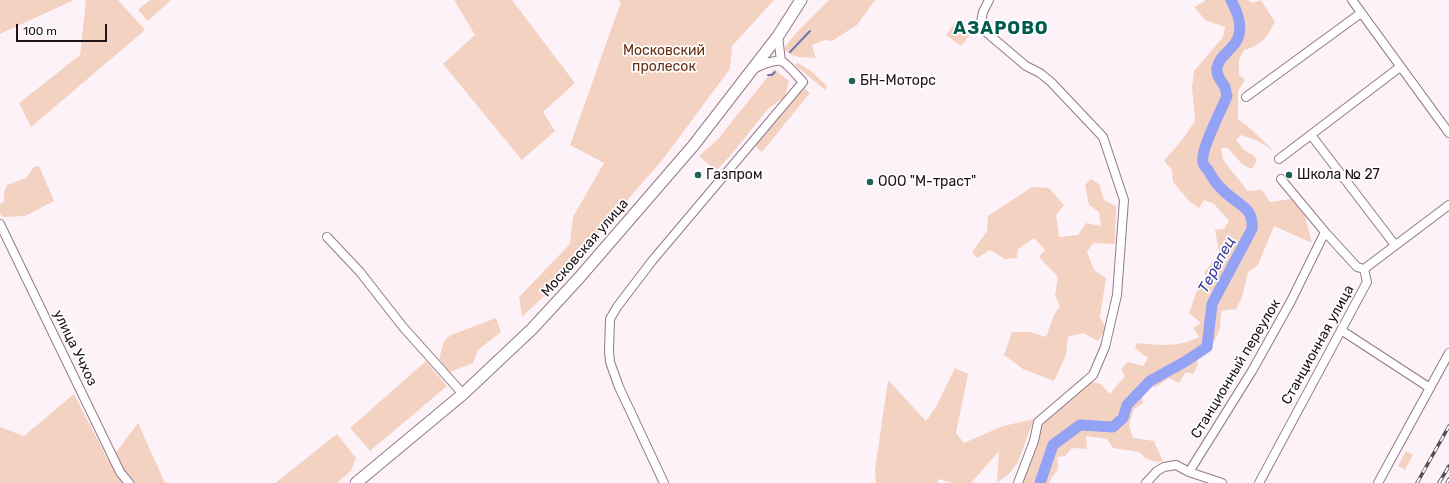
<!DOCTYPE html>
<meta charset="utf-8">
<style>
body{margin:0}
#map{position:relative;width:1449px;height:483px;overflow:hidden;background:#fef2f9;font-family:Rubik,sans-serif}
canvas{display:block}
.scale{position:absolute;left:16px;top:24px;width:91px;height:18px;box-sizing:border-box;border:2px solid #1d1319;border-top:0;padding-left:5px;font-size:12px;line-height:14px;white-space:nowrap;color:#1d1319;-webkit-text-stroke:3px #fff;paint-order:stroke}
</style>
<div id="map">
<canvas width="1449" height="483"></canvas>
<div class="scale">100 m</div>
</div>
<script>
const ctx = document.querySelector('canvas').getContext('2d');
ctx.lineJoin = 'round';
function fill(path, color) { ctx.fillStyle = color; ctx.fill(path, 'evenodd'); }
function stroke(path, color, width, dash) { ctx.strokeStyle = color; ctx.lineWidth = width; ctx.lineCap = dash ? 'butt' : 'round'; ctx.setLineDash(dash || []); ctx.stroke(path); }
function write(font, color, halo, rows, align = 'center') {
  ctx.font = font + ' Rubik,sans-serif'; ctx.lineWidth = 3.5; ctx.setLineDash([]); ctx.textBaseline = 'middle'; ctx.strokeStyle = halo; ctx.fillStyle = color; for (const [text, x, y, turn = 0] of rows) {
    ctx.save(); ctx.translate(x, y); ctx.rotate((+turn || 0) * Math.PI / 180); ctx.textAlign = isNaN(turn) ? turn : align; if (halo) ctx.strokeText(text, 0, 0); ctx.fillText(text, 0, 0); ctx.restore();
  }
}
fill(new Path2D(`
 M0,0H74L0,34Z
 M86,0H118L145,30L31,127L19,103L80,55Z
 M150,0H171L148,21L138,10Z
 M454,0H512L575,83L543,112L555,131L522,160L443,64L475,35Z
 M618,0H774L732,46L730,69L663,159L545,295L522,317L519,297L570,244L573,217L604,163L570,145L621,2Z
 M829,0H875L857,25L832,41L825,40L812,45L816,58C804,57 791,59 784,48L796,33Z
 M1205,0H1248L1253,3L1261,0L1275,22C1267,37 1261,46 1244,50L1239,60V75L1245,80L1238,91V119L1251,129L1274,151L1258,141L1241,135L1236,140L1244,150L1253,155L1257,160L1252,169L1242,164L1228,148H1221L1223,160L1248,191L1262,190L1270,202L1291,199L1305,216L1312,243L1274,226L1258,265L1248,272L1242,297L1236,309L1221,311L1220,328L1214,343L1206,335L1203,344L1196,349L1198,365L1193,374L1186,372L1179,383L1169,378L1156,387L1151,386L1142,395L1143,403L1134,409L1129,425L1133,438L1154,441L1163,461L1156,462L1145,458L1139,452L1113,448L1107,439L1086,436L1087,449L1072,448L1065,456L1057,457C1060,476 1055,469 1049,483H1023L1037,442L1042,422L1091,381L1101,384L1110,394L1125,376L1121,369L1128,362L1143,366L1148,358L1135,348L1137,343C1160,345 1177,348 1199,337L1193,328L1201,323L1189,313L1198,288L1206,278L1204,272L1212,263H1221L1215,230L1224,229L1229,221L1214,204L1204,200L1199,208L1189,201L1173,182L1172,170L1164,161L1182,140L1195,121L1192,88L1194,71L1223,37L1225,27L1205,20L1194,7L1204,2Z
 M955,23L970,35L961,46L946,35Z
 M798,63L811,71L827,86L825,90L795,65Z
 M774,69L789,81L785,96L768,109L731,155L716,171L699,156L718,139Z
 M802,87L810,93L762,152L754,145Z
 M39,166L54,201L25,216L3,217L0,214V204L4,201V193L7,185L26,178L34,167Z
 M1091,179L1099,184L1104,200L1116,206L1115,244L1093,243L1087,252L1094,270L1106,278L1100,317L1106,328L1098,341L1083,333L1068,337L1066,355L1054,381L1023,369L1004,355L1012,332H1030L1046,337L1054,315L1060,306L1055,296L1058,277L1039,257L1045,250L1034,238L1018,249L1017,258L1005,259L990,250L977,258L972,252L987,231L988,216L1032,187L1049,188L1064,205L1056,215L1059,237L1078,235L1086,223L1101,226L1099,212L1089,205L1085,185Z
 M496,318L501,332L478,350L473,363L450,372L439,359L444,341L451,335Z
 M426,361L447,386L370,451L350,428Z
 M955,368L968,374L956,433L964,443L1003,426L1034,419L1018,462L1010,473L997,483L999,451L971,483H953L938,479V483H876L875,470L888,380L926,421L936,407Z
 M74,394L109,462L138,423L165,483H0V427L24,436Z
 M337,434L356,458L351,471L337,483H275Z
 M1406,451L1413,455L1405,470L1398,466Z`), '#f4d2c2');
stroke(new Path2D(`
 M790,52L810,31
 M768,75H772L775,72`), '#7077b2', 2);
stroke(new Path2D(`
 M1040,483L1053,445L1080,425L1113,427L1123,418L1127,405L1150,381L1186,361L1207,347L1212,304L1252,229C1254,207 1238,205 1225,192C1218,186 1212,178 1208,170C1206,168 1203,165 1203,162C1200,150 1222,109 1227,96C1226,93 1226,90 1225,87C1221,80 1216,76 1217,68C1219,58 1225,55 1231,48C1246,34 1239,15 1231,0`), '#93a2f4', 11);
const minor = new Path2D(`
 M989,0L983,12L980,27L1026,66L1040,73L1051,82L1103,137L1124,200L1117,295L1105,347L1093,375L1038,422L1034,441L1018,483
 M1352,0L1449,133
 M778,36L781,61
 M1246,97L1361,13
 M1311,135L1395,245
 M1279,159L1400,67
 M1281,179L1325,232L1357,267L1364,269
 M0,224L120,472L129,483
 M327,237L360,272L403,327L463,394
 M1341,330L1430,388
 M1189,472L1252,371L1291,301L1325,232
 M664,483L619,387L610,362L609,351L610,319L617,307L652,261L803,82C798,77 787,63 781,61C773,59 760,66 753,69
 M1146,483L1157,471L1164,467L1176,465L1189,472L1222,483
 M1259,483L1367,282L1364,269L1449,205
 M1378,483L1449,353`);
const major = new Path2D(`
 M356,483L463,394L532,329L579,278L693,146L778,36L801,0`);
stroke(minor, '#937889', 10);
stroke(major, '#937889', 13);
stroke(minor, '#fff', 8);
stroke(major, '#fff', 11);
const rail = new Path2D(`
 M1417,483L1449,426
 M1439,483L1449,466
 M1447,483L1449,479`);
stroke(rail, '#574c53', 3.5);
stroke(rail, '#fff', 2, [6]);
for (const [x, y, r, color] of [
 [852,81,4,"#1d6254"],
 [698,175,4,"#1d6254"],
 [1289,175,4,"#1d6254"],
 [870,182,4,"#1d6254"]
]) { const dot = new Path2D(); dot.arc(x, y, r, 0, 2 * Math.PI); ctx.fillStyle = color; ctx.fill(dot); stroke(dot, '#fff', 1.5); }
write('14px', '#662f10', '#fff', [
 ["Московский",664,51],
 ["пролесок",664,67]
]);
write('14px', '#1d1319', '#fff', [
 ["БН-Моторс",860,81],
 ["Газпром",706,175],
 ["Школа № 27",1297,175],
 ["ООО \"М-траст\"",878,182]
], 'left');
write('14px', '#1d1319', '#fff', [
 ["Московская улица",585,248,-49],
 ["Станционная улица",1318,345,-61],
 ["улица Учхоз",75,348,64],
 ["Станционный переулок",1236,369,-59]
]);
write('italic 15px', '#373c9a', '#fff', [
 ["Терепец",1217,265,-62]
]);
ctx.letterSpacing = '1px';
write('bold 18px', '#005c4d', '#fff', [
 ["АЗАРОВО",1001,29]
]);
ctx.letterSpacing = '0px';
</script>
